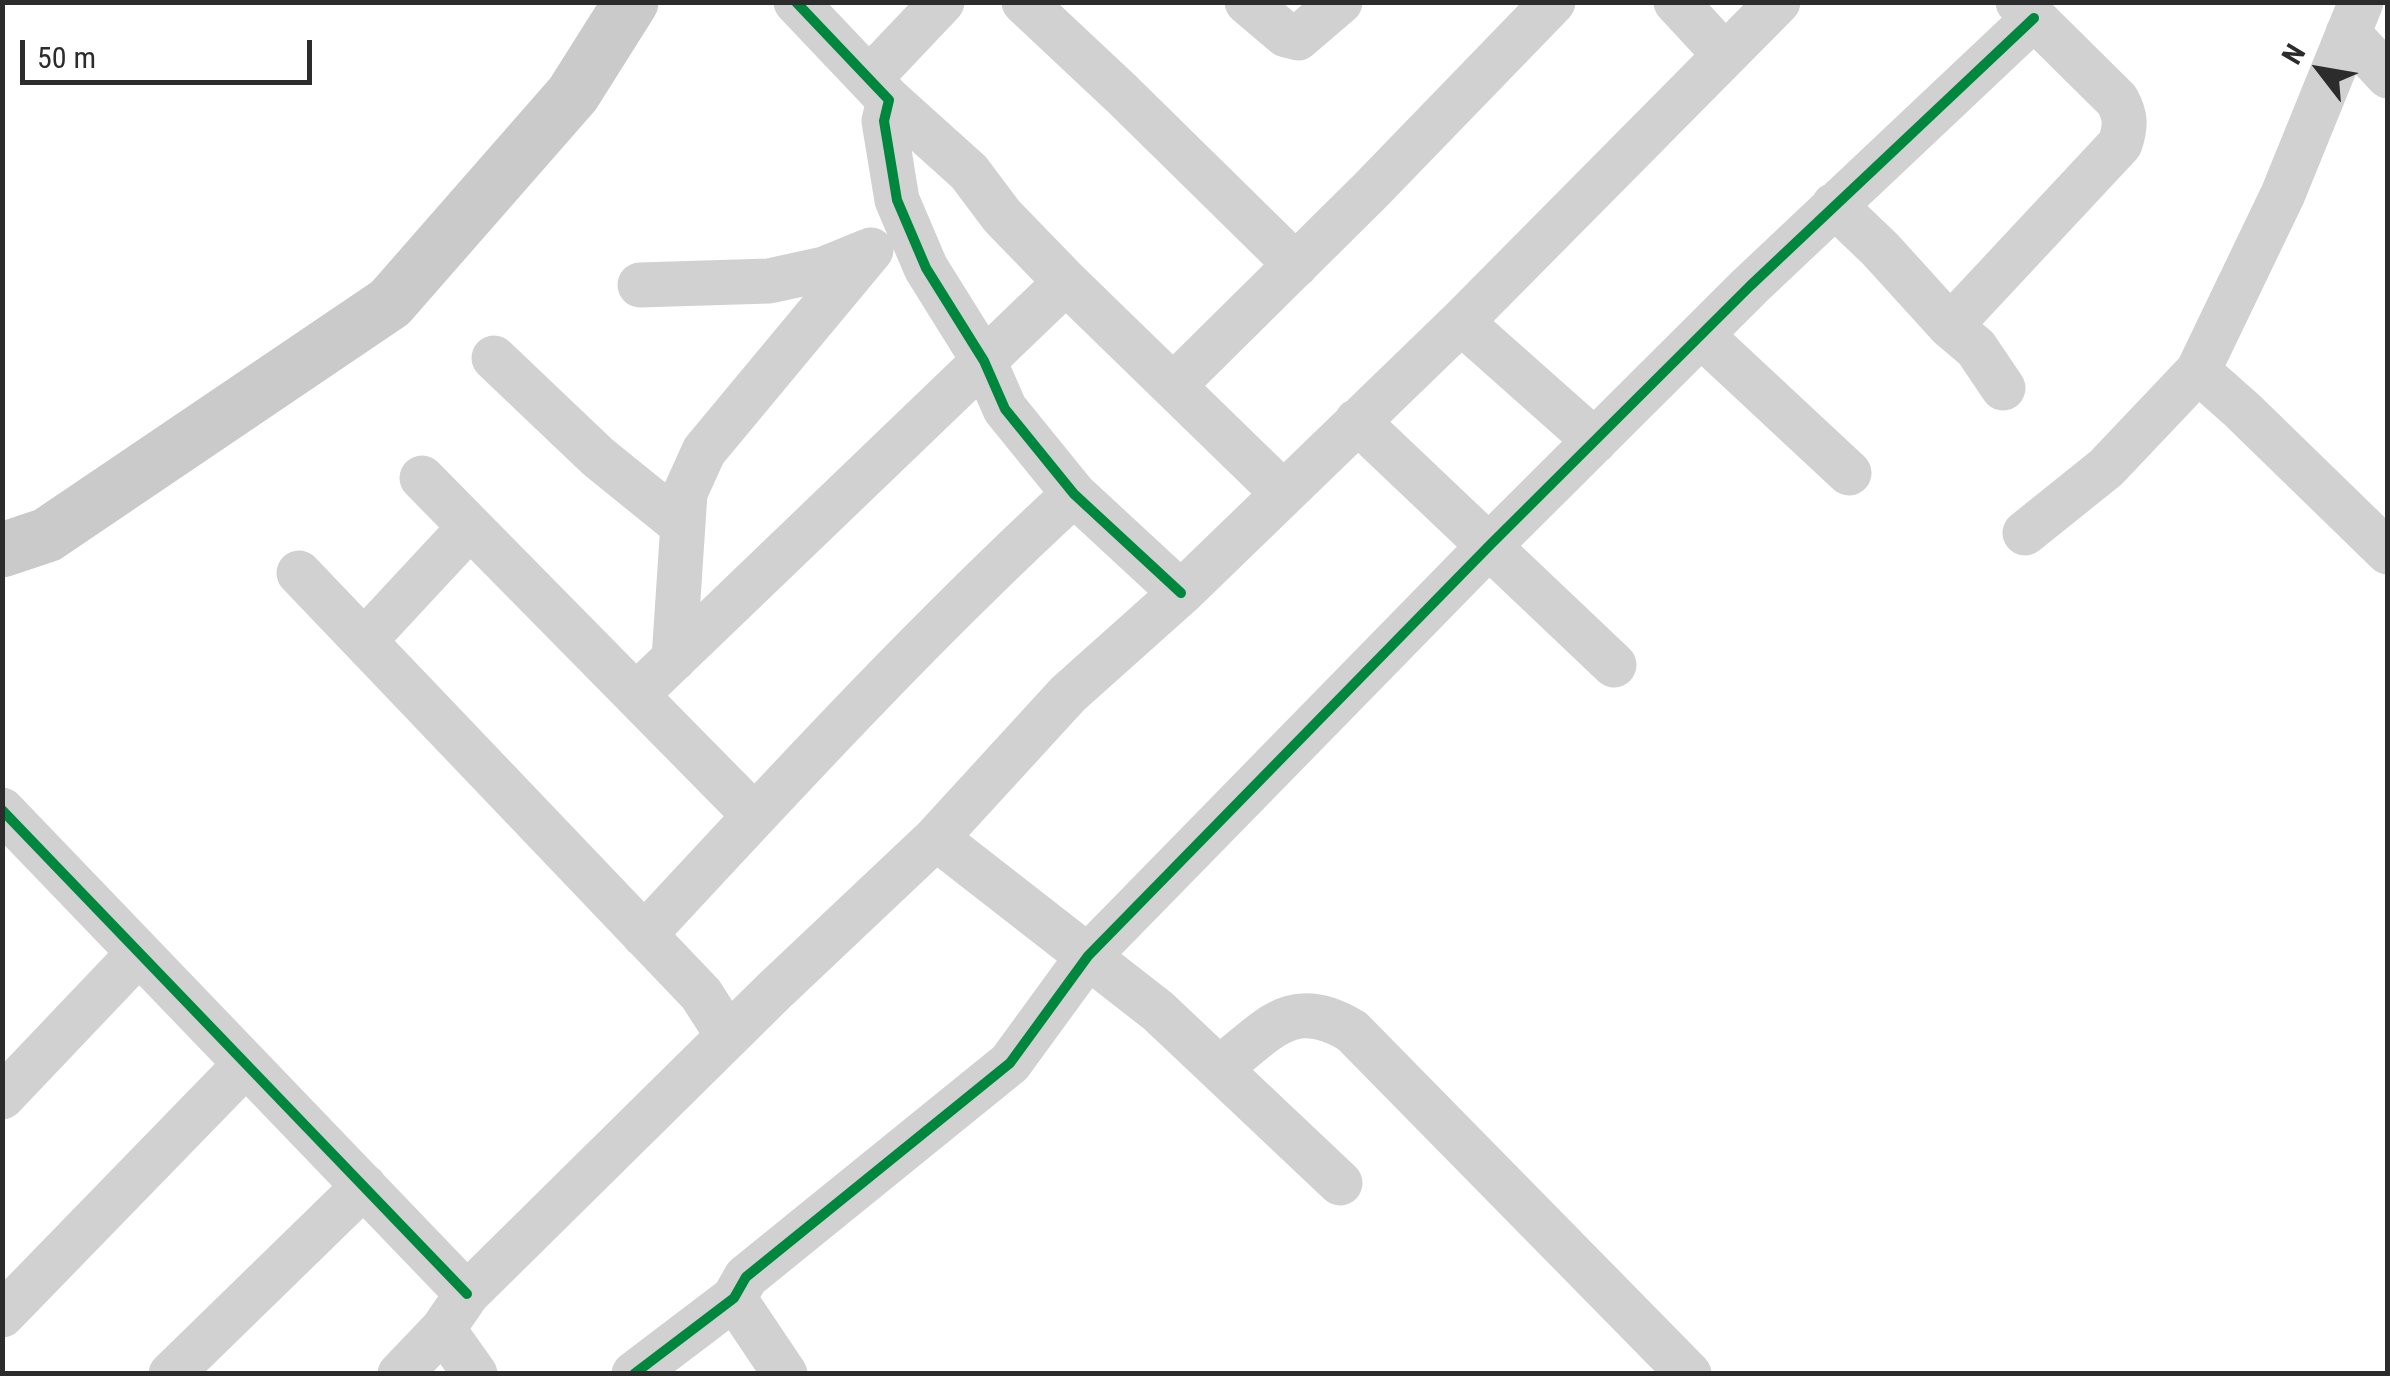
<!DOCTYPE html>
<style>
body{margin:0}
#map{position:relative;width:2390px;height:1376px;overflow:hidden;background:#fff;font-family:"Roboto Condensed",sans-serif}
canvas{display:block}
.frame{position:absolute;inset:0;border:5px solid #2c2c2c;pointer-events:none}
.north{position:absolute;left:2270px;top:20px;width:100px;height:100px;-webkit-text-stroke:8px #fff;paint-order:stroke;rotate:301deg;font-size:28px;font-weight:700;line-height:40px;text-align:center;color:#2c2c2c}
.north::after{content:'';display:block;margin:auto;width:35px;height:45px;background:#2c2c2c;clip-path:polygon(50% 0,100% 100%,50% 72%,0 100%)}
.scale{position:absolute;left:20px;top:40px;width:292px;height:45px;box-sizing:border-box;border:5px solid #2c2c2c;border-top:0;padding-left:12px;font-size:30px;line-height:35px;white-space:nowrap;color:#2c2c2c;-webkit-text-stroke:8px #fff;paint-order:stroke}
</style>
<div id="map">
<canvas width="2390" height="1376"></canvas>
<div class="frame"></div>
<div class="north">N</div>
<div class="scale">50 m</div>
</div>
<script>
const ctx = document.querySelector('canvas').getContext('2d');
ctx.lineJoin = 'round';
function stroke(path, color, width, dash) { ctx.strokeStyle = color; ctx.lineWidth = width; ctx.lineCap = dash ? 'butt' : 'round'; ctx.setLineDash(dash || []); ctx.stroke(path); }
stroke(new Path2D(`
 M796,2L889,100L884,121L897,200L926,268L984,361L1005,409L1074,494L1181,593
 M1024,2L1122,94L1296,265
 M1247,2L1286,35L1298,38L1340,2
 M1676,2L1725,55
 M2348,33L2388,76
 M869,79L942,2
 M889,100L969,172L1002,216L1066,282L1283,493
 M1834,205L1880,249L1950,326L1976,348L2003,388
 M640,285L769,281L824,269L868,251
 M1461,322L1595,441
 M1950,326L2120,144C2126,126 2126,116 2117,100L2018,2
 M1701,335L1849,473
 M494,358L598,457L682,525
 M2198,371L2242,410L2388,552
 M1173,386L1371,190L1553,2
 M1357,421L1614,665
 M422,478L754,815
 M2025,533L2106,468L2198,371L2283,194L2361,2
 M299,573L701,994L728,1036
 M364,641L470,527
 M674,659L685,493L704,451L871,250
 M636,695L1066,282
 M2,810L467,1294
 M936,838L1158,1011L1340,1183
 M644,935C784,784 923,633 1074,494
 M1220,1068C1268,1031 1291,994 1352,1031L1689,1374
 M2,1097L139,953
 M734,1298L785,1374
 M2,1315L246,1064
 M443,1329L475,1374
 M171,1374L364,1186
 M400,1374L443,1329L467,1294L774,991L936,838L1068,694L1181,593L1461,322L1778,2
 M634,1374L734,1298L746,1277L1010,1063L1088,956L1489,546L1750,286L2034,18`), '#d1d1d1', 45);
stroke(new Path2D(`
 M2,550L47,535L390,303L573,94L631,2`), '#cacaca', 55);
stroke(new Path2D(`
 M796,2L889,100L884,121L897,200L926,268L984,361L1005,409L1074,494L1181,593
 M2,810L467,1294
 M634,1374L734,1298L746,1277L1010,1063L1088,956L1489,546L1750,286L2034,18`), '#00873e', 10);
</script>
